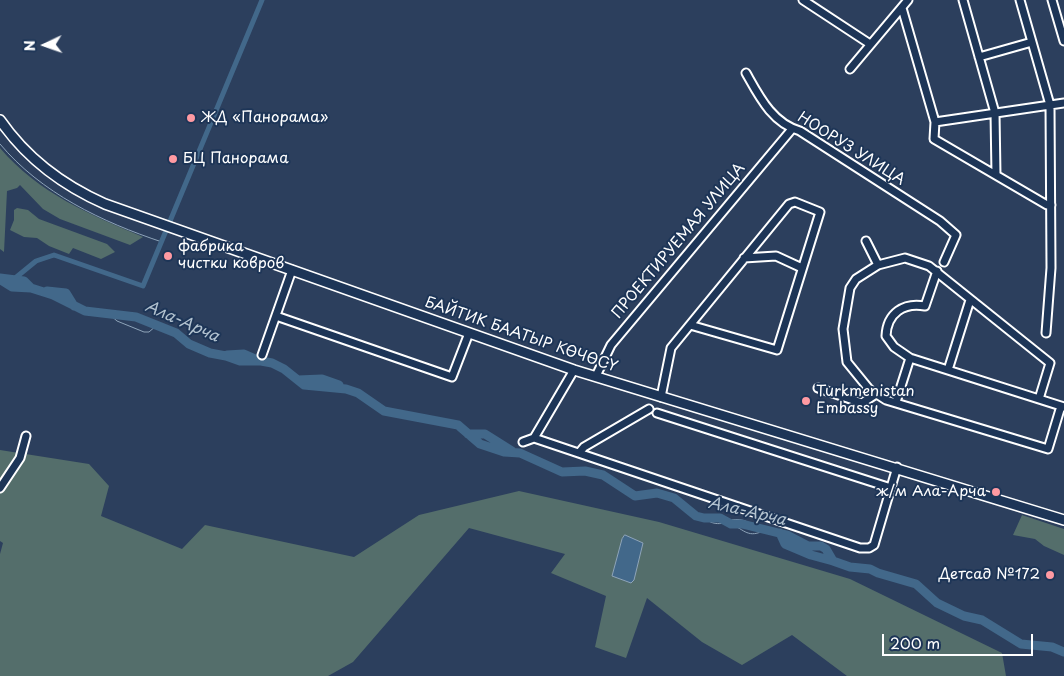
<!DOCTYPE html>
<meta charset="utf-8">
<style>
body{margin:0}
#map{position:relative;width:1064px;height:676px;overflow:hidden;background:#2c3f5d;font-family:"Playpen Sans",sans-serif}
canvas{display:block}
.north{position:absolute;left:20px;top:20px;width:50px;height:50px;-webkit-text-stroke:4px #1d3557;paint-order:stroke;rotate:267deg;font-size:14px;font-weight:700;line-height:20px;text-align:center;color:#fff}
.north::after{content:'';display:block;margin:auto;width:18px;height:22px;background:#fff;clip-path:polygon(50% 0,100% 100%,50% 72%,0 100%)}
.scale{position:absolute;left:882px;top:634px;width:151px;height:22px;box-sizing:border-box;border:2px solid #fff;border-top:0;padding-left:6px;font-size:15px;line-height:18px;white-space:nowrap;color:#fff;-webkit-text-stroke:4px #1d3557;paint-order:stroke}
</style>
<div id="map">
<canvas width="1064" height="676"></canvas>
<div class="north">N</div>
<div class="scale">200 m</div>
</div>
<script>
const ctx = document.querySelector('canvas').getContext('2d');
ctx.lineJoin = 'round';
function fill(path, color) { ctx.fillStyle = color; ctx.fill(path, 'evenodd'); }
function stroke(path, color, width, dash) { ctx.strokeStyle = color; ctx.lineWidth = width; ctx.lineCap = dash ? 'butt' : 'round'; ctx.setLineDash(dash || []); ctx.stroke(path); }
function write(font, color, halo, rows, align = 'center') {
  ctx.font = font + ' "Playpen Sans",sans-serif'; ctx.lineWidth = 4; ctx.setLineDash([]); ctx.textBaseline = 'middle'; ctx.strokeStyle = halo; ctx.fillStyle = color; for (const [text, x, y, turn = 0] of rows) {
    ctx.save(); ctx.translate(x, y); ctx.rotate((+turn || 0) * Math.PI / 180); ctx.textAlign = isNaN(turn) ? turn : align; if (halo) ctx.strokeText(text, 0, 0); ctx.fillText(text, 0, 0); ctx.restore();
  }
}
fill(new Path2D(`
 M0,148C38,193 91,215 143,237L130,245L60,219L43,209L20,185L17,188L7,191L4,252L0,249Z
 M17,208L28,210L39,219L107,244L115,252L101,259L73,248L69,254L49,246L37,238L24,237L10,230L14,220V210Z
 M0,450L89,464L109,486L101,516L182,549L205,525L354,557L419,515L519,491L659,522L850,579L1002,653L1006,676H847L792,635L742,665L702,642L647,598L626,658L595,647L606,596L551,573L565,554L469,528L353,662L328,676H0V554L3,543L0,541Z
 M1022,515L1064,529V555L1044,546L1035,539L1013,535Z`), '#546e6b');
const water = new Path2D(`
 M625,535L643,543L634,580L631,583L612,576L622,539Z`);
fill(water, '#42688a');
stroke(water, '#8ea4b9', 1);
stroke(new Path2D(`
 M0,144C41,193 102,222 162,242
 M109,314L117,321L144,332H149L157,325
 M484,446L502,444
 M704,518C716,528 724,521 731,524C745,530 748,539 765,530
 M728,521C739,517 749,521 757,528`), '#8ea4b9', 1);
stroke(new Path2D(`
 M14,279L36,261L54,255L143,286L262,0`), '#42688a', 5);
stroke(new Path2D(`
 M0,278L24,281L31,288L53,295L85,311L136,317L176,333L189,344L210,353L226,356L240,361H261L272,363L284,369L304,385L346,389L358,393L384,411L458,425L480,444L504,452L520,453L562,472L585,471L603,475L635,496L657,493L674,498L696,516L704,518H720L731,524H742L787,535L808,546H821L826,549L833,561L850,567L870,569L878,573L916,584L937,603L964,616L982,620L1021,644L1052,647L1064,652
 M1,280L12,287L31,288
 M47,291L66,293L74,306
 M227,355L244,354L260,361
 M298,380L322,379L339,385
 M468,434H485L512,451
 M780,533L785,544L811,555L833,561`), '#42688a', 9);
const minor = new Path2D(`
 M803,0L870,44
 M963,0L995,113L996,175
 M1020,0L1050,105L1051,268L1046,333
 M1052,0L1064,41
 M902,8L935,122L934,139L1047,205H1051
 M979,57L1032,42
 M850,69L908,0
 M746,73C759,96 772,123 800,131L940,221L956,235L944,262
 M935,122L1064,103
 M866,241L878,265
 M744,258L776,256L802,268
 M937,271L925,306C904,302 887,313 886,336L894,347L910,358L1064,407
 M276,316L452,377L469,333
 M262,355L292,270
 M948,370L970,300
 M596,376L611,345L792,129
 M818,388L862,403L876,394
 M661,397L671,348L789,204L795,202L820,212L777,350L690,325
 M1039,399L1050,363L929,266L905,258L878,265L856,279L850,288L843,329L847,362L869,389L886,400L1048,449L1061,406
 M896,402L910,358
 M657,413L891,488
 M534,438L860,548H869L874,545L897,467
 M523,442L534,438L574,370
 M579,453L584,447L649,409
 M0,488L20,458L26,436`);
const major = new Path2D(`
 M0,120C27,159 62,185 105,204L574,370L1064,520`);
stroke(minor, '#fff', 11);
stroke(major, '#fff', 12);
stroke(minor, '#1d3557', 7);
stroke(major, '#1d3557', 9);
for (const [x, y, r, color] of [
 [191,118,5,"#ff9aa2"],
 [173,159,5,"#ff9aa2"],
 [168,256,5,"#ff9aa2"],
 [806,401,5,"#ff9aa2"],
 [996,492,5,"#ff9aa2"],
 [1050,575,5,"#ff9aa2"]
]) { const dot = new Path2D(); dot.arc(x, y, r, 0, 2 * Math.PI); ctx.fillStyle = color; ctx.fill(dot); stroke(dot, '#1d3557', 2); }
write('15px', '#fff', '#1d3557', [
 ["ЖД «Панорама»",201,118],
 ["БЦ Панорама",183,159],
 ["фабрика",178,247],
 ["чистки ковров",178,264],
 ["Turkmenistan",816,392],
 ["Embassy",816,409],
 ["ж/м Ала-Арча",986,492,"right"],
 ["Детсад №172",1040,575,"right"]
], 'left');
write('15px', '#fff', '#1d3557', [
 ["НООРУЗ УЛИЦА",851,149,32],
 ["ПРОЕКТИРУЕМАЯ УЛИЦА",679,241,-50],
 ["БАЙТИК БААТЫР КӨЧӨСҮ",521,335,19]
]);
write('italic 16px', '#b3c3d0', '#1d3557', [
 ["Ала-Арча",182,322,24],
 ["Ала-Арча",747,512,13]
]);
</script>
